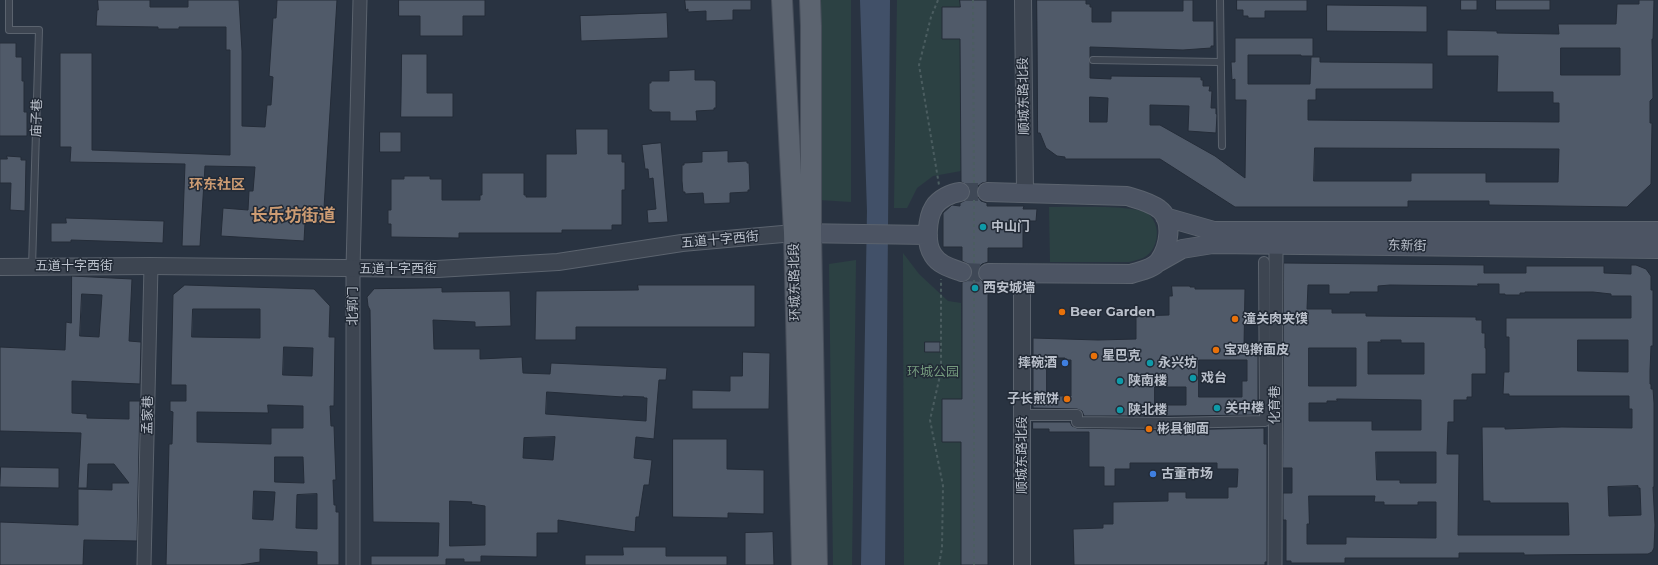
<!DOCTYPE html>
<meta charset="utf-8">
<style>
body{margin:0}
canvas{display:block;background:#293341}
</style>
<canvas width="1658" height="565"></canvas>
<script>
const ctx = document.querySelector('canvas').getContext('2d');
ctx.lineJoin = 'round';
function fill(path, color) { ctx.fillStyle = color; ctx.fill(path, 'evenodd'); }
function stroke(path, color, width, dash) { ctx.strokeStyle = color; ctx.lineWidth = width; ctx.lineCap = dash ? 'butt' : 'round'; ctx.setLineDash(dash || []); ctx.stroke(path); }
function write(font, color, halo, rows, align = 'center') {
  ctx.font = font + ' Montserrat,"Noto Sans SC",sans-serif'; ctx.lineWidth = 3; ctx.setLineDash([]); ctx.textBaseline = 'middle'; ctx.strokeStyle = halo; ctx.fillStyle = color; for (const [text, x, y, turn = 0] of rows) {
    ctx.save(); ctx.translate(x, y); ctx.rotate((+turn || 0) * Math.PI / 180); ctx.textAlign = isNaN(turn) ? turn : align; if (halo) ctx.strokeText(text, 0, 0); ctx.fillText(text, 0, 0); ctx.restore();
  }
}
fill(new Path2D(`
 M819,0H851V202L819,200Z
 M897,0H960V7H942V38L960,39L961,171L933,176L917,188L907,208H894Z
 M1049,207C1067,207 1135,205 1147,213C1157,220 1159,234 1155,244C1150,257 1142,259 1129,262H1050Z
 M903,253L919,274L948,301L961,303L962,399H942V442H961V565H904Z
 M856,260L852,565H833L829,264Z`), '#2c4143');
fill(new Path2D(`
 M860,0H890L885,565H861L867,211Z`), '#415068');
const building = new Path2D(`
 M98,0H150V7H188V0H239L242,51V126L265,127L267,105H271L273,77L269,76L273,18H276L277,0H337L323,224L305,223L304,241L221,236L223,208L248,210L249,191H253L255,167L205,166L200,246H182L185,164L70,162L71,147H60V53H92V150L230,155V50H226V27H179V29H158V27L96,26L97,10H98Z
 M399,0H485V16H463V36H420V16H399Z
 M685,0H751V10H733V20L706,21V11L688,12V9L686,10Z
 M960,0H987V182L982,183L978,186L977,191L978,197L981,201L987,203V206H1024L1023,209H1037L1036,221H1023V248H988V262L982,264L979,267L978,273L979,278L983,282L988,284V565H961V442H942V399H962V282L969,280L972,276V270L970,265L962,261V247H943V213L952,205L960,206V203L966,200L970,196V191L968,185L961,182L960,39H942V7H960Z
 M1037,0H1086V4H1090V7H1092V22H1111V11H1183V0H1193V21H1214V46H1211V48L1183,50L1090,47V78L1111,79V76L1201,77V80H1203V86H1210L1209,91H1212L1211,108H1216V114H1217L1216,133L1188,131L1189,106L1150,105V125H1160L1215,156L1245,178L1246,100H1235V79L1232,80L1231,62H1235V38H1313V56H1301V55H1248V84H1310L1311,57H1320V62L1433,63V89H1316V100H1308V120L1559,122V103H1553V92H1497L1498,56H1447V30L1497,31V33L1559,34L1558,24H1616L1617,4H1639V0H1654L1653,39H1652L1653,98L1650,101V123H1652L1651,184L1627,207L1489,205V201H1408V207H1235L1160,159H1065V157L1057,156L1046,148L1040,133H1038ZM1561,48H1620V75H1561ZM1090,97L1108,98L1107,122H1090ZM1315,148L1559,149L1558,182H1486V173H1411V181H1314Z
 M1237,0H1307V11H1265V18H1248V16H1243V10H1237Z
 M1461,0H1477V10H1461Z
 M1496,0H1550V10H1496Z
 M1327,5L1427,6V32L1327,31Z
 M667,13L668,38L581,41L580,16Z
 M0,43H16V57H22V81H24V112H27V136H0Z
 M402,54H427V93H453V117H401Z
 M695,70V80H714V81H716V108H714V110L696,111L697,121H670V112H652L651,110H649V83H651V81H669V71Z
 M576,129H608V154H622V162H625V190H622V225H612V230H562V233H459V238L391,237V224H388V210H391V179H404V176H430V179H442V200H480V195H482V173H524V195H526V197H546V154H576Z
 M380,132H401V152H380Z
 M661,143L668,222L648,223L647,210L656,209L653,178L649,179L648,169H645L642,145Z
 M728,151V162L747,161V163H749L750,190H748V192L730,193V203L704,204L703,193L685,194V192H683L682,181V165H684V163L702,162V152Z
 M7,156L21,157V160H26L25,211L10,210L11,183H0V159H7Z
 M66,218L164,221L163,243L71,240V242H51V223H66Z
 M1284,263L1484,265V273H1526V266H1604V273L1631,274V265H1636L1646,269L1651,276V290H1653V346H1651L1650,371V384H1651V389H1653L1654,403V487H1653L1655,525L1654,548L1652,552L1648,554L1524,555V553H1459V558H1345V563H1291V561H1286V520H1283V493H1292V468H1283ZM1478,284H1499V294H1505V295H1520V293H1525V292H1593L1611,294V296H1631V318H1506V337H1509V372H1504L1503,394H1509V396H1629V409H1632V428L1562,427L1505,429V427H1482L1483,501H1490V503H1568L1569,535H1458L1459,454H1447L1448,422H1454V400H1467V397H1472V374H1486V348H1485V333H1482V320H1476V317L1366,316V313H1332V309H1307L1308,285H1329V294H1350V292H1378V286L1390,285L1478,286ZM1381,340H1401V343H1424V374H1368V342H1381ZM1578,340H1628V372L1578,371ZM1309,348H1356V386H1309ZM1337,399L1421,400V430H1372V421H1309V403H1327V401H1337ZM1376,452H1436V483H1400V480H1377ZM1638,486V488H1640L1641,515L1609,516L1608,487ZM1309,496H1375L1374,502H1384V505H1418V502H1436V538L1346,537V544H1307V524H1309Z
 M72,276L132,279L129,341L141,342L140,384L72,381V413L87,414V418L129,419V401H140L137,541L84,540L83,565H0V522L78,525V489L112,490V483H129L114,464H88L87,488H78L81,433L0,431V347L65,350L66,322L71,323ZM82,294L102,295L99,337L80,336Z
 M185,285L314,289L330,306L329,337H335L334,406H330L331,426H334L336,480H333L334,505H336V512H339V565H317V552L260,549V562L240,565H166L169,444H172L173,412L170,411V401H186V385H171L173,295ZM193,309H260V338L192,337ZM284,347L313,348L312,376L283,375ZM268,405L303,406V428H271V444L197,442V412L268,413ZM275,457H303L304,483L275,482ZM254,491L275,492L273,520L253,519ZM317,494V529L296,528L297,495Z
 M638,285H755V327H576V340H535L536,291L638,290Z
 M1172,286H1190V287H1195V289H1245L1244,346H1258V415L1170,416H1084L1082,411L1077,409L1033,408V338L1098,340L1136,339V316L1169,315V296H1172ZM1047,358H1065V360H1071V396H1047ZM1199,360H1247V381H1242V397H1199ZM1155,387H1186V405H1155Z
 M442,288V292L510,291L511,326L475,327V322L433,320L434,349H480V359L522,357L523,373L550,374L551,363L667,368L666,380H659L654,439L636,437L634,458L652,460L649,485H644L639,517H636L635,532L558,520V533H537V557L481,556V562H464V559H446V565H371V556H438L439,523L373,522L370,310L368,306L367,297L374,289ZM547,392L623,397V396L644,397V398H647L646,421L546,414ZM555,437L553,460L523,458L524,438ZM450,501L472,502L471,504L485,506V545L450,546Z
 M925,342H940V352H925Z
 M743,352L770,353L769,409H692V390L730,391V376H742Z
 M1033,422H1070L1072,426L1077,428L1170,430L1264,428V444H1267V562H1265V565H1074L1073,529L1103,528V524H1113V502L1168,501V492H1186V498H1228V487H1237L1238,469H1217V463H1130V469H1115V486H1104V467H1089V432H1049V429H1033Z
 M673,439H727V469L764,470V514L728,513V518L673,517Z
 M1,467L59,468V488L0,487Z
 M773,532L774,565H745V533Z
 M623,547H666V556H727V565H585V555H623Z`);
fill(building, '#505a69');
stroke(building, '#242c38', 1);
stroke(new Path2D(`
 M960,192H987
 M962,272L988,273`), '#3f4856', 18, [18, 9]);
const service = new Path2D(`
 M9,0V30H39L32,267
 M1220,0L1222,146
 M1093,60L1220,62`);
const pedestrian = new Path2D(`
 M1022,415H1077V422L1170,423L1265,421L1264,262`);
const minor = new Path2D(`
 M144,565L151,266
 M353,565V268L360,0
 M1275,565L1276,245`);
const tertiary = new Path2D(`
 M1023,0L1025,192
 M0,267L151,266L437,269L558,262L682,243L794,233
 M1022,273V565`);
const secondary = new Path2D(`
 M960,192C951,193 939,199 934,207C927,218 925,244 933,255C939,265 951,268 962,272
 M987,192L1127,196C1137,199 1150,202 1159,209C1174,220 1169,247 1159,261C1153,269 1140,271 1131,274L988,273
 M1165,217L1214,231H1658
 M797,233L928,235
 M1159,262L1182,249L1213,244L1658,249`);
const primary = new Path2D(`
 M782,0L794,233L802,565
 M810,0L811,26V233L817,565`);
stroke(service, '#5b636e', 8);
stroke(pedestrian, '#5b636e', 12);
stroke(minor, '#5b636e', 15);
stroke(tertiary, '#5b636e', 18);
stroke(secondary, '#5b636e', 20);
stroke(primary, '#474e5a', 22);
stroke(new Path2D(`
 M938,0L931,17L919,65L939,185
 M973,0L974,184
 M974,200V264
 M939,565L942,548L943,486L930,420L941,371V279
 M974,565V280`), '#4b5d60', 2, [3, 3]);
stroke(service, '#3d4551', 6);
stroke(pedestrian, '#3d4551', 10);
stroke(minor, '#3d4551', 13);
stroke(tertiary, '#3d4551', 16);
stroke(secondary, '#4c5463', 18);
stroke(primary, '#5c6470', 20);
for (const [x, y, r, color] of [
 [983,227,4,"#0f9aa8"],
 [975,288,4,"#0f9aa8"],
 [1062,312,4,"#e8710a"],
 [1235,319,4,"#e8710a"],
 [1216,350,4,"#e8710a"],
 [1094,356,4,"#e8710a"],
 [1065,363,4,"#3f7fe0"],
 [1150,363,4,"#0f9aa8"],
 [1193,378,4,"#0f9aa8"],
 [1120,381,4,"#0f9aa8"],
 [1067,399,4,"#e8710a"],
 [1217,408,4,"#0f9aa8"],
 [1120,410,4,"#0f9aa8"],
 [1149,429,4,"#e8710a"],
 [1153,474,4,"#3f7fe0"]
]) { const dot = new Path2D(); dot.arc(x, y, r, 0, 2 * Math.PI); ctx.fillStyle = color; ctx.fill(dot); stroke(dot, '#222a36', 1.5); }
write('13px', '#bac0cb', '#222a36', [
 ["顺城东路北段",1024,96,-91],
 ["庙子巷",37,118,-88],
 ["五道十字西街",720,240,-5],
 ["东新街",1407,246,1],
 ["五道十字西街",74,266],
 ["五道十字西街",398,269],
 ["环城东路北段",795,282,-91],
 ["北郭门",353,306,-90],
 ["化育巷",1275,405,-90],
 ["孟家巷",148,415,-89],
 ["顺城东路北段",1022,455,-90]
]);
write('bold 13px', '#bac0cb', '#222a36', [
 ["中山门",991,227],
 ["西安城墙",983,288],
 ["Beer Garden",1070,312],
 ["潼关肉夹馍",1243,319],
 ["宝鸡擀面皮",1224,350],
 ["星巴克",1102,356],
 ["摔碗酒",1057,363,"right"],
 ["永兴坊",1158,363],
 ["戏台",1201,378],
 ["陕南楼",1128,381],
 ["子长煎饼",1059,399,"right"],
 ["关中楼",1225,408],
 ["陕北楼",1128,410],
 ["彬县御面",1157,429],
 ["古董市场",1161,474]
], 'left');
write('13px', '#74997d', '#222a36', [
 ["环城公园",933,372]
]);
write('bold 14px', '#cd9c73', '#222a36', [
 ["环东社区",217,185]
]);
write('bold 17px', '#cd9c73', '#222a36', [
 ["长乐坊街道",293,216]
]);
</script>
